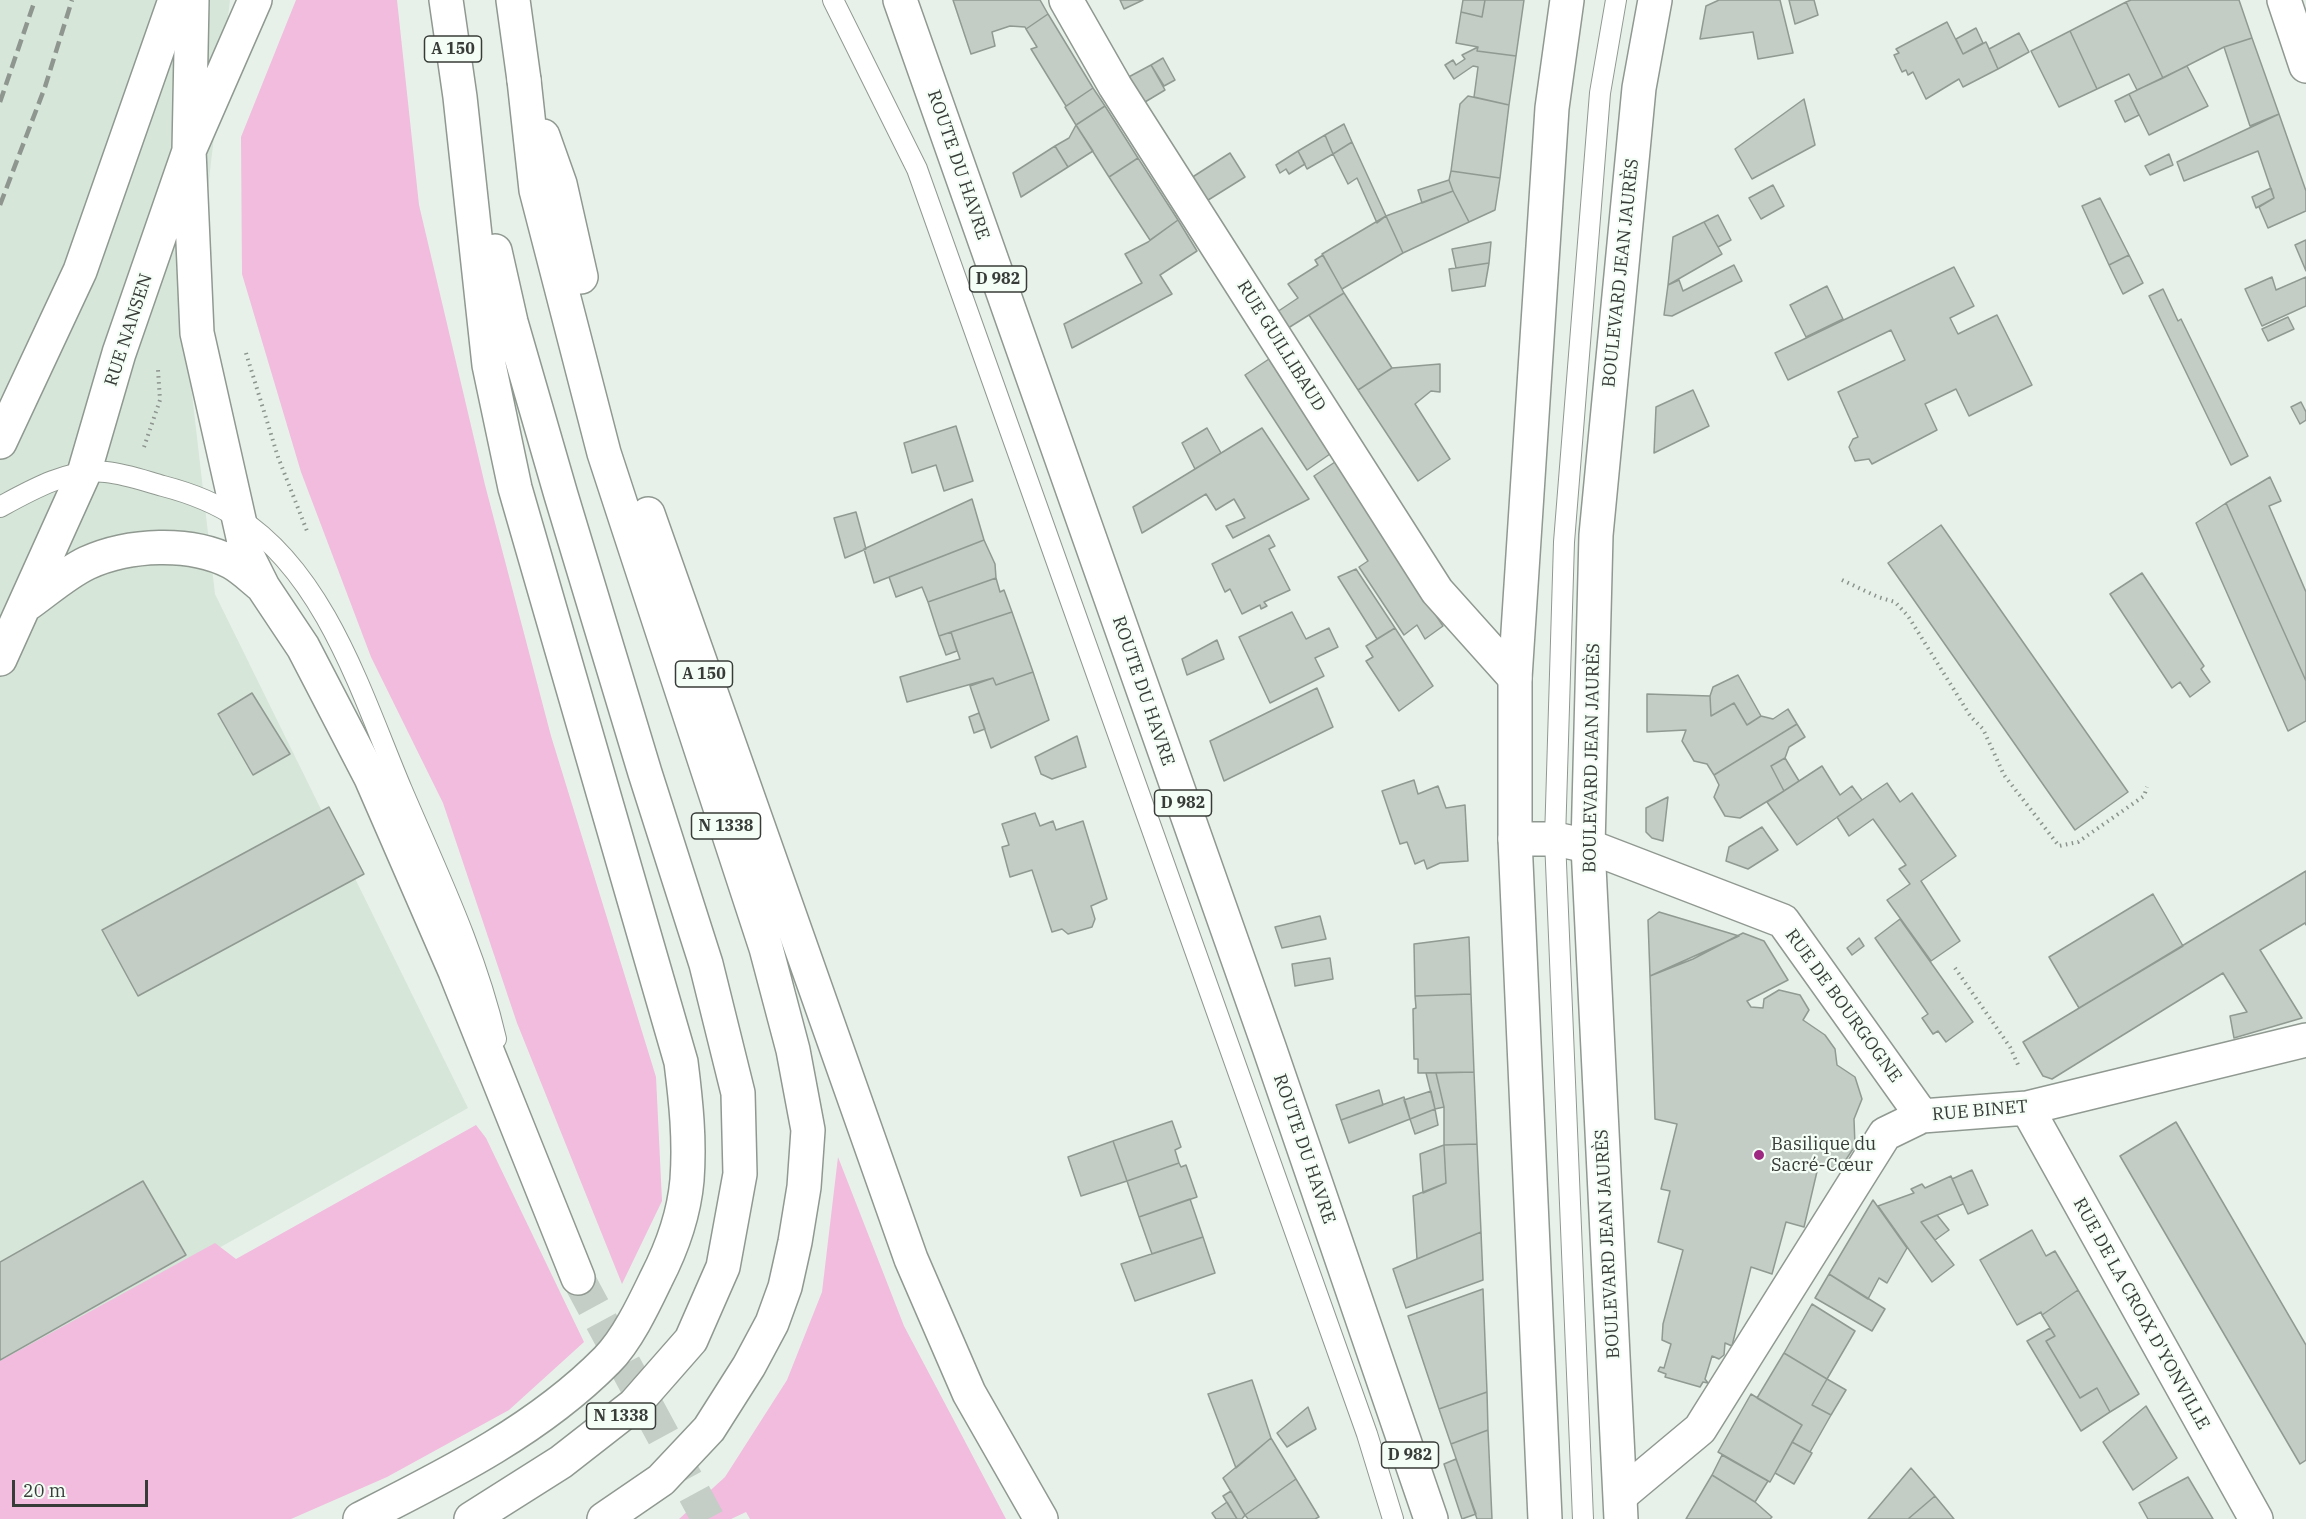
<!DOCTYPE html>
<meta charset="utf-8">
<style>
body{margin:0}
#map{position:relative;width:2306px;height:1519px;overflow:hidden;background:#e7f1e9;font-family:"IBM Plex Serif",serif}
canvas{display:block}
.scale{position:absolute;left:12px;top:1480px;width:136px;height:27px;box-sizing:border-box;border:3px solid #383c39;border-top:0;padding-left:8px;font-size:18px;line-height:21px;white-space:nowrap;color:#383c39;-webkit-text-stroke:4px #f4fef6;paint-order:stroke}
</style>
<div id="map">
<canvas width="2306" height="1519"></canvas>
<div class="scale">20 m</div>
</div>
<script>
const ctx = document.querySelector('canvas').getContext('2d');
ctx.lineJoin = 'round';
function fill(path, color) { ctx.fillStyle = color; ctx.fill(path, 'evenodd'); }
function stroke(path, color, width, dash) { ctx.strokeStyle = color; ctx.lineWidth = width; ctx.lineCap = dash ? 'butt' : 'round'; ctx.setLineDash(dash || []); ctx.stroke(path); }
function write(font, color, halo, rows, align = 'center') {
  ctx.font = font + ' "IBM Plex Serif",serif'; ctx.lineWidth = 4.5; ctx.setLineDash([]); ctx.textBaseline = 'middle'; ctx.strokeStyle = halo; ctx.fillStyle = color; for (const [text, x, y, turn = 0] of rows) {
    ctx.save(); ctx.translate(x, y); ctx.rotate((+turn || 0) * Math.PI / 180); ctx.textAlign = isNaN(turn) ? turn : align; if (halo) ctx.strokeText(text, 0, 0); ctx.fillText(text, 0, 0); ctx.restore();
  }
}
fill(new Path2D(`
 M0,0H230L188,359L215,594L468,1108L0,1371Z`), '#d6e6d9');
fill(new Path2D(`
 M296,0H397L419,205L485,485L551,736L656,1077L662,1201L622,1284L517,1023L443,803L371,657L301,472L242,274L241,137Z
 M476,1125L486,1138L584,1342L509,1410L387,1477L291,1519H0V1361L215,1243L236,1259Z
 M838,1157L904,1326L1006,1519H750L746,1512L731,1519H679L725,1477L787,1380L822,1292Z`), '#f1bcde');
const building = new Path2D(`
 M953,0H1040L1048,14L1026,29L1025,27L1010,26L992,32L995,46L971,54Z
 M1120,0H1143L1124,9Z
 M1463,0H1485L1482,17L1461,12Z
 M1485,0H1524L1516,56L1477,51L1478,47L1456,43L1461,12L1482,17Z
 M1719,0H1780L1793,53L1758,59L1753,32L1700,39L1706,6Z
 M1789,0H1814L1818,15L1795,24Z
 M2131,0H2239L2252,38L2224,47L2163,78L2126,2Z
 M2126,2L2163,78L2137,90L2129,74L2097,89L2070,31Z
 M1048,14L1093,88L1066,106L1031,49L1037,47L1026,29Z
 M1947,22L1963,54L1986,42L1998,69L1963,87L1959,79L1926,99L1913,72L1908,75L1906,70L1902,72L1894,55L1899,53L1896,49Z
 M1976,28L1983,43L1963,54L1956,39Z
 M2070,31L2097,89L2059,107L2031,51Z
 M2019,33L2029,52L1998,69L1989,49Z
 M2252,38L2279,114L2250,126L2224,47Z
 M1478,47L1477,51L1516,56L1509,105L1474,97L1478,67L1473,66L1454,79L1445,65L1453,60L1456,65L1465,59L1462,55Z
 M1163,58L1175,80L1164,86L1151,65Z
 M1151,65L1165,90L1140,105L1123,80Z
 M2187,66L2208,106L2149,135L2129,94Z
 M1093,88L1105,106L1076,125L1065,107Z
 M2129,94L2139,115L2125,122L2115,101Z
 M1468,96L1509,105L1500,178L1451,171L1460,104Z
 M1804,99L1815,145L1752,179L1735,149Z
 M1105,106L1138,158L1109,177L1076,125Z
 M2279,114L2306,191V211L2268,228L2259,207L2274,198L2258,151L2184,181L2177,162Z
 M1344,124L1352,142L1333,154L1325,135Z
 M1076,125L1093,151L1068,167L1055,146L1069,138Z
 M1325,135L1333,154L1307,169L1298,151Z
 M1352,142L1386,216L1377,223L1357,178L1348,184L1333,154Z
 M1055,146L1068,167L1021,197L1013,173Z
 M1298,151L1305,164L1289,174L1286,169L1280,173L1276,165Z
 M1230,153L1245,177L1205,202L1191,178Z
 M2169,154L2173,165L2150,175L2145,166Z
 M1138,158L1178,220L1150,240L1109,177Z
 M1451,171L1500,178L1495,210L1469,222L1453,191L1449,180Z
 M1449,180L1453,191L1422,203L1418,190Z
 M1773,185L1784,206L1761,219L1749,198Z
 M2271,188L2274,198L2256,208L2252,197Z
 M1453,191L1469,222L1403,253L1386,216Z
 M2100,198L2129,255L2109,265L2082,206Z
 M1718,215L1731,240L1718,247L1704,222Z
 M1386,216L1403,253L1342,289L1322,254Z
 M1178,220L1197,251L1160,275L1172,294L1072,348L1064,324L1142,283L1125,254L1148,242Z
 M1704,222L1722,254L1668,285L1673,237Z
 M2306,240V271L2295,245Z
 M1491,242L1489,263L1456,268L1452,249Z
 M1323,255L1344,293L1285,330L1274,314L1298,298L1288,284L1318,265L1315,260Z
 M2129,255L2143,283L2123,294L2109,265Z
 M1489,263L1485,286L1452,291L1449,269Z
 M1734,265L1742,281L1672,316L1664,315L1668,285L1679,280L1683,291Z
 M1954,267L1974,306L1950,318L1958,334L1997,315L2032,385L1969,416L1956,389L1925,404L1937,430L1872,464L1869,459L1855,461L1849,447L1853,439L1858,437L1838,392L1905,360L1891,330L1788,380L1775,353Z
 M2272,277L2276,290L2306,277V306L2262,326L2245,289Z
 M1827,286L1843,319L1806,337L1790,305Z
 M2163,289L2178,321L2181,319L2248,456L2231,465L2149,296Z
 M1344,293L1392,368L1358,390L1309,315Z
 M2288,317L2294,329L2268,341L2262,329Z
 M1269,359L1330,454L1307,470L1245,375Z
 M1440,364V392L1431,391L1415,404L1450,459L1418,481L1358,390L1392,368Z
 M1693,390L1709,426L1654,453L1656,407Z
 M2301,402L2306,412V420L2300,424L2291,407Z
 M956,426L973,481L944,491L936,465L912,473L904,443Z
 M1207,428L1221,453L1195,469L1182,443Z
 M1262,428L1309,499L1233,538L1226,526L1245,518L1234,499L1216,510L1206,494L1142,533L1133,507Z
 M1335,462L1443,626L1425,639L1417,625L1404,635L1359,567L1368,561L1314,476Z
 M2270,477L2281,501L2269,506L2306,592V681L2226,503Z
 M972,499L984,540L874,583L864,549Z
 M2226,503L2306,681V721L2288,731L2196,523Z
 M856,512L866,549L845,558L834,518Z
 M1941,525L2128,792L2075,830L1888,563Z
 M1269,535L1275,546L1269,549L1290,590L1264,602L1267,606L1261,609L1260,605L1242,614L1230,589L1225,592L1212,564Z
 M984,540L995,564L996,578L928,602L922,587L896,597L889,577Z
 M1356,569L1395,628L1377,639L1338,577Z
 M2142,573L2204,666L2201,669L2210,682L2190,697L2180,682L2172,688L2110,594Z
 M996,578L1000,592L1004,590L1012,612L939,636L928,602Z
 M1012,612L1033,672L996,685L993,678L907,702L900,677L960,659L951,632Z
 M1292,612L1306,639L1329,628L1338,647L1315,658L1324,676L1270,703L1239,637Z
 M1395,628L1433,686L1399,711L1366,661L1373,657L1366,646Z
 M951,632L957,651L946,655L939,636Z
 M1217,640L1224,659L1187,675L1182,659Z
 M1033,672L1049,720L991,748L970,686L993,678L996,685Z
 M1738,675L1761,716L1747,725L1734,703L1711,716L1710,696L1713,687Z
 M1317,688L1333,727L1224,781L1210,741Z
 M252,693L290,754L253,775L218,714Z
 M1647,694L1710,696L1711,716L1734,703L1747,725L1761,716L1773,719L1788,709L1797,724L1714,775L1707,764L1694,761L1682,741L1686,730L1647,732Z
 M979,713L985,729L974,733L969,717Z
 M1797,724L1805,737L1789,747L1785,758L1771,766L1784,791L1740,818L1725,816L1714,797L1719,785L1714,775Z
 M1077,736L1086,767L1052,779L1041,774L1035,757Z
 M1785,758L1799,781L1784,791L1771,766Z
 M1822,766L1840,795L1852,786L1862,800L1797,845L1767,802Z
 M1414,780L1418,794L1438,786L1446,808L1465,805L1468,861L1440,863L1427,869L1424,860L1415,864L1407,842L1400,844L1382,791Z
 M1887,783L1900,802L1912,793L1956,856L1921,881L1960,941L1931,961L1887,900L1910,884L1899,869L1906,865L1873,819L1849,836L1837,817Z
 M1668,797L1663,841L1652,838L1646,832V808Z
 M329,807L364,874L138,996L102,930Z
 M1035,813L1040,826L1053,821L1056,830L1083,821L1107,899L1091,906L1095,919L1092,927L1068,934L1062,929L1052,932L1032,870L1010,877L1002,847L1009,845L1002,824Z
 M1762,827L1778,850L1748,869L1726,861L1729,847Z
 M2306,871V925L2305,923L2260,950L2302,1018L2234,1038L2230,1016L2247,1012L2223,973L2052,1079L2043,1076L2023,1042Z
 M2153,894L2183,946L2079,1008L2049,957Z
 M1659,912L1739,936L1650,976L1648,920Z
 M1320,916L1326,939L1282,948L1275,927Z
 M1900,919L1973,1022L1946,1042L1938,1031L1933,1034L1922,1018L1928,1014L1875,938Z
 M1743,933L1764,941L1788,980L1747,1001L1751,1007L1763,1008L1764,999L1779,990L1800,995L1809,1010L1803,1020L1825,1035L1835,1049L1837,1065L1855,1077L1862,1099L1854,1119L1855,1146L1839,1170L1819,1163L1804,1227L1786,1222L1772,1274L1751,1267L1732,1346L1725,1343L1724,1355L1719,1359L1712,1356L1705,1379L1708,1383L1703,1382L1700,1387L1665,1377L1666,1374L1658,1371L1660,1367L1664,1368L1671,1344L1662,1340L1663,1324L1683,1250L1658,1242L1670,1191L1661,1189L1677,1124L1655,1119L1650,976L1693,959Z
 M1469,937L1471,994L1415,996L1414,944Z
 M1859,938L1864,946L1852,955L1847,948Z
 M1330,958L1333,979L1295,986L1292,964Z
 M1471,994L1474,1072L1418,1073V1059H1414L1413,1009L1416,1008L1415,996Z
 M1474,1072L1477,1144L1444,1145V1107L1436,1073Z
 M1426,1073H1436L1444,1107L1435,1109Z
 M1379,1090L1383,1105L1341,1120L1336,1105Z
 M1431,1091L1435,1109L1410,1119L1404,1100Z
 M1404,1097L1410,1119L1349,1143L1341,1120Z
 M1435,1109L1438,1125L1415,1134L1410,1119Z
 M1172,1121L1181,1147L1175,1150L1179,1163L1127,1181L1113,1141Z
 M2176,1122L2306,1345V1460L2300,1464L2120,1156Z
 M1113,1141L1127,1181L1081,1196L1068,1157Z
 M1477,1144L1481,1232L1417,1259L1413,1196L1446,1183L1444,1145Z
 M1444,1145L1446,1183L1423,1193L1420,1154Z
 M1179,1163L1181,1167L1186,1165L1197,1197L1139,1217L1127,1181Z
 M1972,1170L1988,1205L1968,1214L1952,1179Z
 M1951,1176L1963,1204L1921,1222L1954,1265L1932,1282L1878,1206L1914,1193L1911,1189L1922,1184L1925,1188Z
 M143,1181L186,1255L0,1360V1262Z
 M1190,1199L1203,1237L1152,1254L1139,1217Z
 M1873,1200L1907,1248L1887,1283L1879,1278L1868,1299L1829,1274Z
 M1937,1215L1949,1230L1935,1240L1921,1222Z
 M2032,1230L2046,1256L2055,1251L2078,1290L2042,1315L2041,1312L2017,1325L1980,1260Z
 M1481,1232L1483,1280L1406,1308L1393,1269Z
 M1203,1237L1215,1273L1135,1301L1121,1264Z
 M1829,1274L1885,1309L1872,1331L1815,1298Z
 M1483,1289L1487,1392L1439,1409L1408,1316Z
 M2078,1290L2139,1394L2110,1412L2097,1388L2080,1398L2046,1341L2055,1336L2042,1315Z
 M1812,1304L1855,1331L1827,1379L1784,1353Z
 M2050,1328L2055,1336L2046,1341L2080,1398L2097,1388L2110,1412L2081,1431L2027,1341Z
 M1784,1353L1827,1379L1812,1405L1831,1415L1810,1452L1792,1442L1802,1425L1757,1398Z
 M1827,1379L1846,1390L1831,1415L1812,1405Z
 M1252,1380L1271,1438L1236,1468L1208,1394Z
 M1487,1392L1488,1430L1451,1444L1439,1409Z
 M1751,1394L1802,1425L1770,1482L1718,1452Z
 M2146,1406L2177,1458L2133,1490L2103,1442Z
 M1308,1407L1316,1429L1287,1447L1277,1433Z
 M1488,1430L1492,1519H1477L1451,1444Z
 M1271,1438L1296,1479L1245,1515L1223,1478Z
 M1792,1442L1812,1453L1794,1484L1775,1473Z
 M1722,1455L1768,1481L1755,1502L1712,1475Z
 M1456,1459L1476,1514L1462,1519L1444,1464Z
 M1911,1468L1935,1496L1908,1519H1868Z
 M1712,1475L1755,1502L1772,1517L1770,1519H1686Z
 M2188,1477L2213,1519H2148L2139,1503Z
 M1296,1479L1319,1517L1315,1519H1248L1245,1515Z
 M1231,1491L1245,1515L1242,1519H1237L1223,1496Z
 M1935,1496L1954,1519H1908Z
 M1227,1502L1237,1519H1216L1212,1513Z`);
fill(building, '#c3ccc5');
stroke(building, '#909992', 1.5);
stroke(new Path2D(`
 M578,1278L708,1519`), '#c4cdc6', 33, [33, 16]);
const service = new Path2D(`
 M833,0L917,169L1367,1434L1393,1519
 M0,507C31,490 70,468 106,472C126,474 145,481 163,486C190,493 216,503 238,518C326,574 363,698 402,790C437,872 476,952 496,1039
 M1583,1519L1555,839L1564,542L1600,93L1616,0`);
const minor = new Path2D(`
 M1066,0L1115,86L1437,591L1515,678
 M1515,839H1555L1588,846L1783,921L1922,1116
 M2027,1108L2256,1519
 M1621,1495L1700,1429L1885,1134L1922,1116L2027,1108L2306,1040`);
const tertiary = new Path2D(`
 M2284,0L2306,66`);
const secondary = new Path2D(`
 M192,0L189,151L197,333L247,555L263,587L303,647L371,778L455,971L578,1278
 M26,605C46,591 66,573 87,563C129,544 190,541 231,562C242,568 251,577 261,585
 M0,659L84,473L119,353L189,151L255,0
 M1545,1519L1515,839V678L1552,108L1567,0
 M1621,1519L1588,846L1596,535L1639,88L1655,0`);
const primary = new Path2D(`
 M900,0L1269,1047L1431,1519
 M0,442L80,271L175,0`);
const trunk = new Path2D(`
 M524,80L536,190L604,453L766,948L793,1050L808,1130L804,1187L795,1242L785,1287L772,1323L749,1366L709,1429L661,1480L604,1519
 M543,136L560,184L581,277
 M648,514L911,1259L969,1393L1041,1519
 M360,1519C447,1475 538,1430 607,1360C627,1340 644,1304 656,1279C672,1248 684,1214 687,1180C690,1140 686,1102 681,1062L515,488L489,365L460,97L446,0
 M471,1519L561,1462L634,1405L691,1340L723,1267L740,1174L738,1093L706,964L645,773L561,495L511,322L495,251`);
const motorway = new Path2D(`
 M513,0L524,80`);
stroke(service, '#909991', 22);
stroke(minor, '#909991', 36);
stroke(tertiary, '#909991', 36);
stroke(secondary, '#909991', 36);
stroke(primary, '#909991', 36);
stroke(trunk, '#909991', 36);
stroke(motorway, '#909991', 36);
stroke(new Path2D(`
 M246,353L278,457L307,531
 M144,447L160,400L158,370
 M1842,580L1878,597L1895,602L1908,616L1971,717L1983,729L2004,775L2059,846L2078,842L2144,796L2147,787
 M1955,968L2010,1047L2019,1067`), '#8d948f', 4, [1.5, 4.5]);
stroke(service, '#fff', 20);
stroke(minor, '#fff', 33);
stroke(tertiary, '#fff', 33);
stroke(secondary, '#fff', 33);
stroke(primary, '#fff', 33);
stroke(trunk, '#fff', 33);
stroke(motorway, '#fff', 33);
stroke(new Path2D(`
 M0,102L35,0
 M0,205L45,87L72,0`), '#8f9690', 4.5, [12, 6]);
for (const [x, y, r, color] of [
 [1759,1155,6,"#9e2881"]
]) { const dot = new Path2D(); dot.arc(x, y, r, 0, 2 * Math.PI); ctx.fillStyle = color; ctx.fill(dot); stroke(dot, '#f4fef6', 2); }
for (const [x, y, w] of [
 [453,49,57],
 [998,279,57],
 [704,674,57],
 [1183,803,57],
 [726,826,69],
 [621,1416,69],
 [1410,1455,57]
]) { const box = new Path2D(); box.roundRect(x - w / 2, y - 13, w, 26, 4.5); ctx.fillStyle = '#f4fef6'; ctx.fill(box); stroke(box, '#383c39', 1.5); }
write('bold 16px', '#383c39', null, [
 ["A 150",453,49],
 ["D 982",998,279],
 ["A 150",704,674],
 ["D 982",1183,803],
 ["N 1338",726,826],
 ["N 1338",621,1416],
 ["D 982",1410,1455]
]);
write('18px', '#383c39', '#f4fef6', [
 ["ROUTE DU HAVRE",958,165,71],
 ["BOULEVARD JEAN JAURÈS",1621,273,-84],
 ["RUE NANSEN",129,330,-72],
 ["RUE GUILLIBAUD",1281,346,58],
 ["ROUTE DU HAVRE",1143,691,71],
 ["BOULEVARD JEAN JAURÈS",1592,758,-89],
 ["RUE DE BOURGOGNE",1843,1006,54],
 ["RUE BINET",1980,1111,-5],
 ["ROUTE DU HAVRE",1304,1149,71],
 ["BOULEVARD JEAN JAURÈS",1608,1244,-93],
 ["RUE DE LA CROIX D'YONVILLE",2141,1314,61]
]);
write('18px', '#383c39', '#f4fef6', [
 ["Basilique du",1771,1145],
 ["Sacré-Cœur",1771,1166]
], 'left');
</script>
